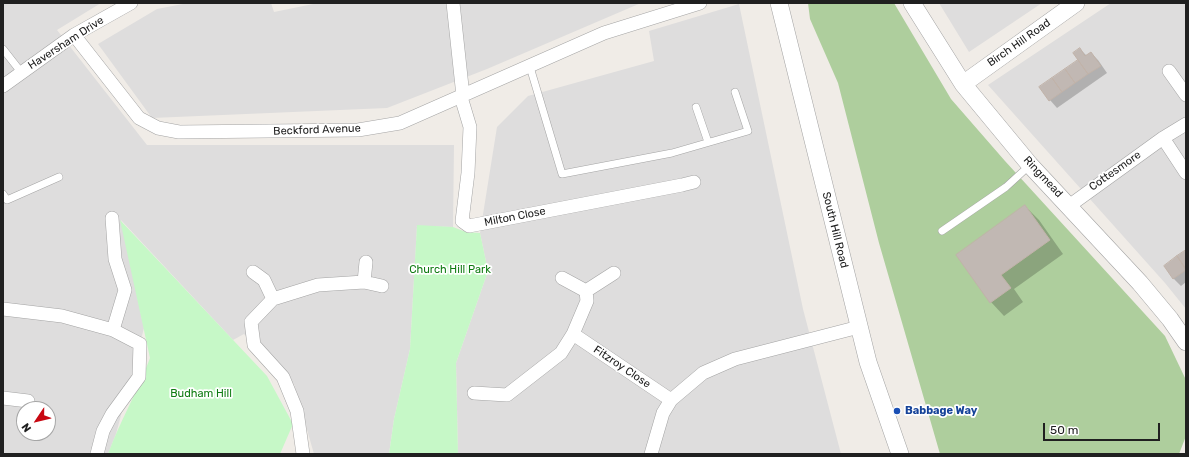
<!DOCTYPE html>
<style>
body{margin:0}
#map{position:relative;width:1189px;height:457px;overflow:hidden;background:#f0ece7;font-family:Rubik,sans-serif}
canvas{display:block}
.frame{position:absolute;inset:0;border:4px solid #202020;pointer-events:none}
.north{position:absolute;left:16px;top:401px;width:40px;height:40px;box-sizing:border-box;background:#fff;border:1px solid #a6a6a6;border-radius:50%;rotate:235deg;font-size:11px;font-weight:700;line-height:16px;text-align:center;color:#202020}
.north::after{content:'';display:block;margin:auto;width:14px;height:18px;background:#c80812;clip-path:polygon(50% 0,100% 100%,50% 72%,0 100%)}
.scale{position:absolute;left:1043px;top:423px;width:117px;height:18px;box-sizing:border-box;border:2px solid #202020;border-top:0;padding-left:5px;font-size:12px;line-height:14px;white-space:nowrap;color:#202020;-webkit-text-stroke:3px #fff;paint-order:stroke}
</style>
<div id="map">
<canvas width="1189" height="457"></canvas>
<div class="frame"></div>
<div class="north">N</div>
<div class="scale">50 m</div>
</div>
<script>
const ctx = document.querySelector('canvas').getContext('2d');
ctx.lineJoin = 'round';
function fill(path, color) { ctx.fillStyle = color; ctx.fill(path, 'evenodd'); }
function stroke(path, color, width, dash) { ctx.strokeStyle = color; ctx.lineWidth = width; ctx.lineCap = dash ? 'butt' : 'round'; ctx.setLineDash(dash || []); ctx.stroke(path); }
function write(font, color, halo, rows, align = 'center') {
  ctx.font = font + ' Rubik,sans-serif'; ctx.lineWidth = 3.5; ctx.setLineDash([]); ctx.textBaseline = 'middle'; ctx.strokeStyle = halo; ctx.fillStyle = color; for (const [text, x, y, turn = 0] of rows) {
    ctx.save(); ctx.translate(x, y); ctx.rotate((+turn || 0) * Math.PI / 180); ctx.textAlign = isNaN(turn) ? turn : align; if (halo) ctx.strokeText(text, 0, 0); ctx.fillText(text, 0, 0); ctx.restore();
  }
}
fill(new Path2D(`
 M3,3H101L57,30L147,145H454L453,227L417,226L410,349L394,419L389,454H314L294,384L244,334L233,340L121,220L144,328L116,434L108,454H3ZM24,409H48V433H24Z
 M188,3H271L274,12L318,3H641L487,69L387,108L152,118L98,44L157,9Z
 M939,3H1042L969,52Z
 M1111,3H1186V309L1165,283L988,85Z
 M739,4L803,309L841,454H458L456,363L488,271L480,233L497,127L528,96L654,61L649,31Z`), '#dedddd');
fill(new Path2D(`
 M808,3H894L951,99L1005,161L1165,336L1186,380V436L1179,454H940L879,243L838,83L810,19Z`), '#aece9d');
fill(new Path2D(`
 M120,220L267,376L293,424L280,454H108C120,421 138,391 150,358Z
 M417,225L453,227L466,232L480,233L488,271L456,363L458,454H389L394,419L410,349Z`), '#c6f8c7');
fill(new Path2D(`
 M1080,49L1087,56L1091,53L1098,60L1107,73L1057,108L1050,100L1079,61Z
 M1025,206L1039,220L1063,254L1014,289L1023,302L1004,316L991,302Z
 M1186,251V282L1181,286L1174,279L1165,266Z`), '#0003');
const building = new Path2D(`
 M1080,48L1085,56L1091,52L1101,66L1088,74L1073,53Z
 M1078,60L1088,74L1075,83L1065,69Z
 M1065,69L1075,83L1062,92L1052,78Z
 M1052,78L1062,92L1049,101L1039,87Z
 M1025,205L1050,240L1001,275L1011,288L990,303L956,255Z
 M1186,250V269L1177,256Z
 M1177,256L1186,270L1173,279L1164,266Z`);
fill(building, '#c1b8b3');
stroke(building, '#c1b3a9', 1);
const service = new Path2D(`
 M3,49L21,72
 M530,67L562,174L672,153L748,131L735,92
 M696,107L708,142
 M3,194L7,200L59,177
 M942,231L1006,187L1030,165`);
const minor = new Path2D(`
 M453,3L463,96
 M74,35L139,118L158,128L179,132L358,130L400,123L604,33L700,3
 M1169,71L1186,95
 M3,86L74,35L131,3
 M461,97L470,127L468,173L462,221L469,226L682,185L694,182
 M1163,138L1186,173
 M1069,206L1163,138L1186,124
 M112,218L115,259L125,290L113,330
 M253,272L264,280L273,299
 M562,278L586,291
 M364,282L382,286
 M586,291L614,273
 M3,309L62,316L113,330L140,344L139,377L112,414L103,431L97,454
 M573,334L671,400
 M474,393L507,395L561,353L573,334L587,301L586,291
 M3,398L28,401
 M303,454L297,411L283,377L254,345L251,322L273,299L318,285L364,282L366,262
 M651,454L663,413L671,400L703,373L735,359L859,327`);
const tertiary = new Path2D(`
 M779,3L868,362L900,454
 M912,3L963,84L1030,165L1140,283L1170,319L1186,342
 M963,84L1076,3`);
stroke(service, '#a4a4a4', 8);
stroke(minor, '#a4a4a4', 14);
stroke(tertiary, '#a4a4a4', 18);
stroke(service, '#fff', 7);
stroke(minor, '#fff', 13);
stroke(tertiary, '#fff', 17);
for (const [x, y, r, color] of [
 [897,411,4,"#1a4fb4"]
]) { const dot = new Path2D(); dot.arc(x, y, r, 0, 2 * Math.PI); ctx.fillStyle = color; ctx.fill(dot); stroke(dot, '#fff', 1.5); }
write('11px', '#202020', '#fff', [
 ["Haversham Drive",66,43,-33],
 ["Birch Hill Road",1019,43,-35],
 ["Beckford Avenue",317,130,-2],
 ["Cottesmore",1115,171,-35],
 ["Ringmead",1043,177,47],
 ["Milton Close",515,217,-11],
 ["South Hill Road",835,230,76],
 ["Fitzroy Close",622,367,34]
]);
write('11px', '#107c13', '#fff', [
 ["Church Hill Park",450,270],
 ["Budham Hill",201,394]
]);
write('bold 11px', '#164399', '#fff', [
 ["Babbage Way",905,411]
], 'left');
</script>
